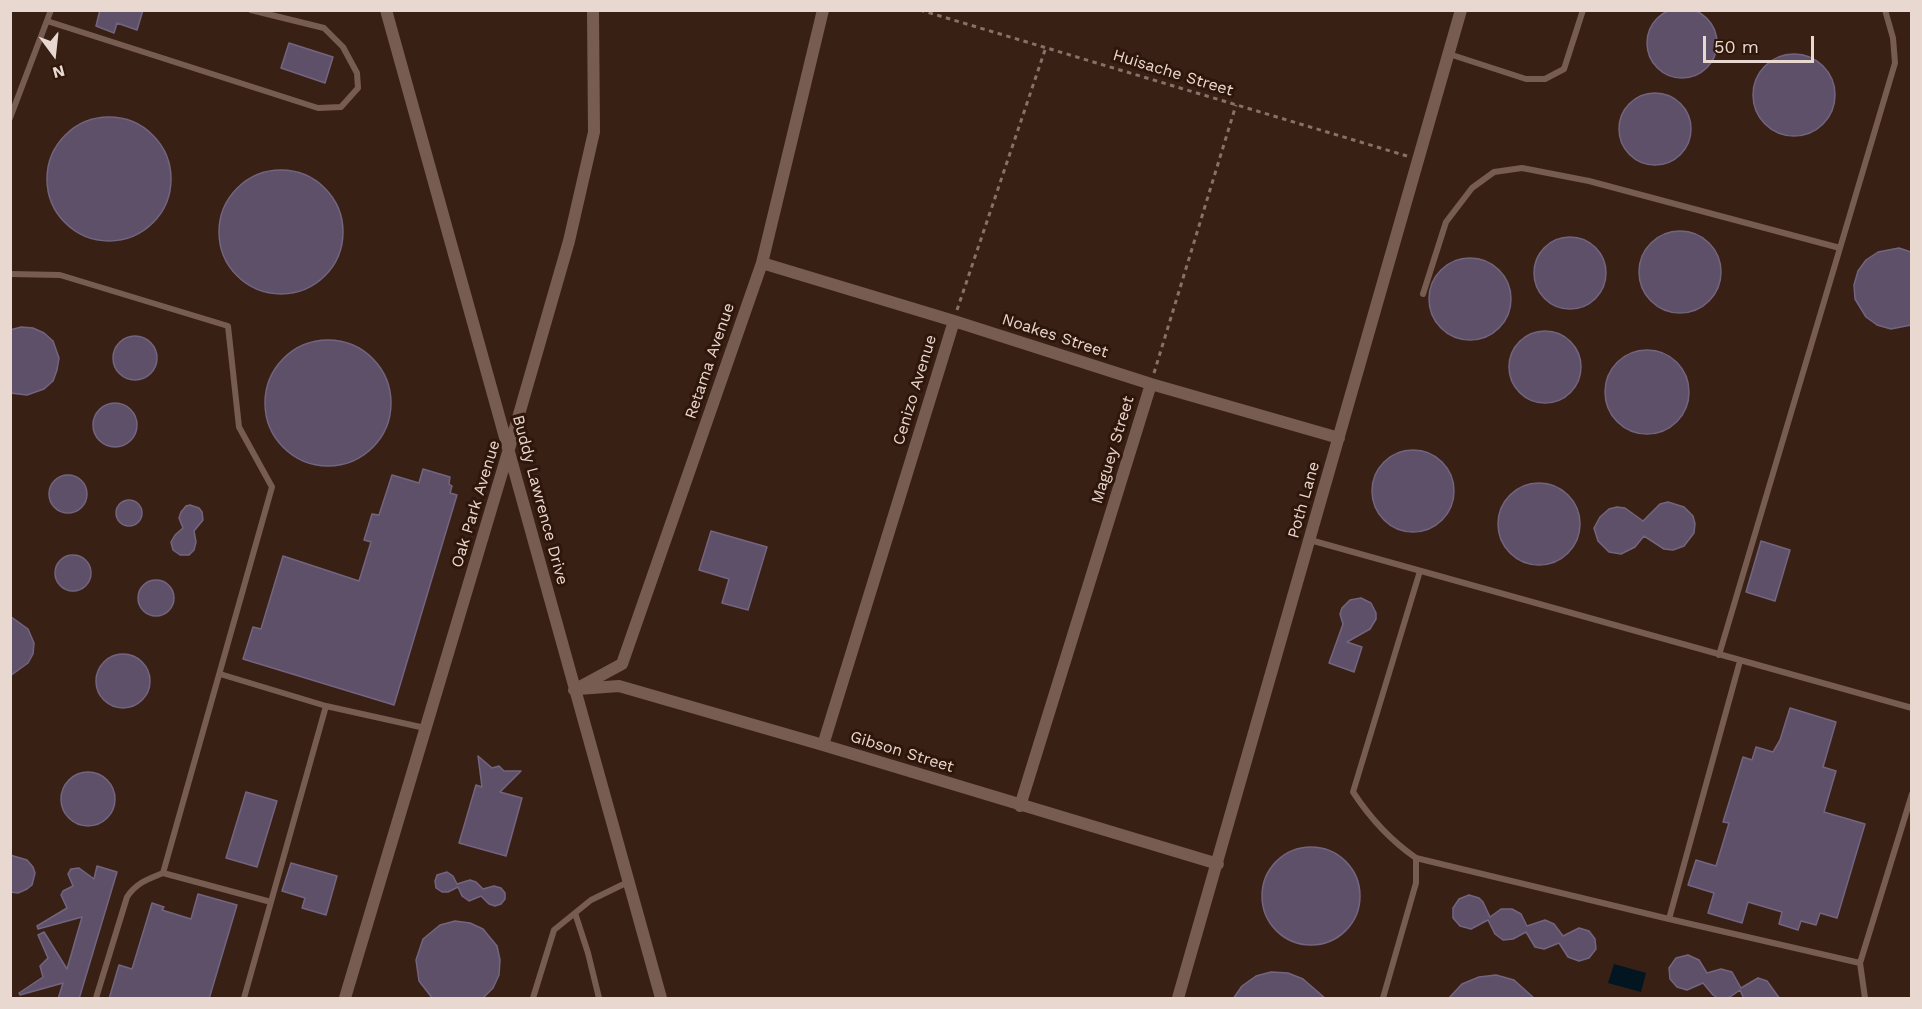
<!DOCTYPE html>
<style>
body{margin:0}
#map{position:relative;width:1922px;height:1009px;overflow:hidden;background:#392015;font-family:"Work Sans",sans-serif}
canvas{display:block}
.frame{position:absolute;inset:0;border:12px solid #e9d8d0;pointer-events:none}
.north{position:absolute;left:24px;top:24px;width:60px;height:60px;-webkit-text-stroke:4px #2f160b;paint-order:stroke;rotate:165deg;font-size:16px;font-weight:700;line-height:24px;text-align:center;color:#e9d8d0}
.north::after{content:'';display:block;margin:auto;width:21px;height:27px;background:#e9d8d0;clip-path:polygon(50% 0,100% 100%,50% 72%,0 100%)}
.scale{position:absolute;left:1703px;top:36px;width:111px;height:27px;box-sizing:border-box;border:3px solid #e9d8d0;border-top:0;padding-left:8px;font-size:18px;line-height:21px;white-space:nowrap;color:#e9d8d0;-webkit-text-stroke:4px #2f160b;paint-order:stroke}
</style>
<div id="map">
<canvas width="1922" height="1009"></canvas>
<div class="frame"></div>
<div class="north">N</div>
<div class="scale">50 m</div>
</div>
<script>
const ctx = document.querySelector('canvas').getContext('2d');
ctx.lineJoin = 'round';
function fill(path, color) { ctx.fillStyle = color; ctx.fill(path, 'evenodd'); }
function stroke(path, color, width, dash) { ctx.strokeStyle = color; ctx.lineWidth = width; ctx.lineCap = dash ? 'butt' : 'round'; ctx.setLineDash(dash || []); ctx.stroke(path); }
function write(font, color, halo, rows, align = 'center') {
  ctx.font = font + ' "Work Sans",sans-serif'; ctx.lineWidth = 6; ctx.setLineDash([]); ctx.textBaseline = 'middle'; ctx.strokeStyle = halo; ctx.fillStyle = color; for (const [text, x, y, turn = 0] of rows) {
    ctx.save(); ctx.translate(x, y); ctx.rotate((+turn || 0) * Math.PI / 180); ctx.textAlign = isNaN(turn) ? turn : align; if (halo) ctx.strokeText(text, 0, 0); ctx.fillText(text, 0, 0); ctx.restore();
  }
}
fill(new Path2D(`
 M1614,964L1646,973L1641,992L1608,983Z`), '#011620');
const building = new Path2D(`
 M1647 43a35 35 0 1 1 70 0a35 35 0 1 1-70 0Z
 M100,10H143L137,30L117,23L114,33L96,26Z
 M289,43L333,57L325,83L281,68Z
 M1753 95a41 41 0 1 1 82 0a41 41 0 1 1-82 0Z
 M1619 129a36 36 0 1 1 72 0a36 36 0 1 1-72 0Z
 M47 179a62 62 0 1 1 124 0a62 62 0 1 1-124 0Z
 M219 232a62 62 0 1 1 124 0a62 62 0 1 1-124 0Z
 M1639 272a41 41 0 1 1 82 0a41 41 0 1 1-82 0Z
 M1534 273a36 36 0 1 1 72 0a36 36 0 1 1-72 0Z
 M1899,248L1911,252V325L1891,329L1877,325L1866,317L1855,299L1854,285L1858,271L1866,260L1878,252Z
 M1429 299a41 41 0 1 1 82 0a41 41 0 1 1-82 0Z
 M21,327L33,328L44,333L53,341L59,358L57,370L53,381L44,389L27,395L10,393V330Z
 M1509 367a36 36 0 1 1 72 0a36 36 0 1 1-72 0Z
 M113 358a22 22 0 1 1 44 0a22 22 0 1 1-44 0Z
 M265 403a63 63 0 1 1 126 0a63 63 0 1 1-126 0Z
 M1605 392a42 42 0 1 1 84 0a42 42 0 1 1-84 0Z
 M93 425a22 22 0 1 1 44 0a22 22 0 1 1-44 0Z
 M1372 491a41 41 0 1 1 82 0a41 41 0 1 1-82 0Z
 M423,469L450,477L449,484L452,486L450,493L457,495L394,705L243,659L253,627L261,629L283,556L359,581L371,542L364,540L372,514L379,515L392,475L419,483Z
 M49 494a19 19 0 1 1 38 0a19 19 0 1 1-38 0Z
 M1498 524a41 41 0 1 1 82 0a41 41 0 1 1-82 0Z
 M116 513a13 13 0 1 1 26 0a13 13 0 1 1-26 0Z
 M1668,502L1684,507L1693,516L1695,524L1694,533L1684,546L1673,550L1664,549L1644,536L1635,547L1621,554L1609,552L1598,541L1594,528L1600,517L1609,509L1617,507L1625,508L1643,521L1660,504Z
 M190,505L199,508L202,512L203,520L194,531L196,542L194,550L189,555H180L173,550L171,542L175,535L183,528L179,518L181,512L186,506Z
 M711,531L767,547L748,610L722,603L729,579L699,570Z
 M1761,541L1790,550L1775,601L1746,592Z
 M55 573a18 18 0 1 1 36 0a18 18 0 1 1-36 0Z
 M138 598a18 18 0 1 1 36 0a18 18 0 1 1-36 0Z
 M1361,598L1371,603L1376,613V619L1370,629L1347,642L1362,647L1354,672L1329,663L1343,624L1340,614L1342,608L1350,600Z
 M10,616L28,629L34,643L33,654L28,663L10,676Z
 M96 681a27 27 0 1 1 54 0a27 27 0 1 1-54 0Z
 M1790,708L1836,722L1823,767L1836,771L1824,812L1865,824L1837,918L1820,913L1816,925L1801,921L1798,930L1779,924L1782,912L1748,902L1742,923L1708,913L1714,893L1688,885L1696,860L1716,866L1729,823L1723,822L1743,757L1752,760L1756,747L1773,752L1780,740Z
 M478,756L492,768L499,766L504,771H521L500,792L522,798L506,856L459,843L476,785L482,787Z
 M61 799a27 27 0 1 1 54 0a27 27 0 1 1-54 0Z
 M246,792L277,801L257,867L226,858Z
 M1262 896a49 49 0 1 1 98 0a49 49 0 1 1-98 0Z
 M10,855L27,860L33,867L35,873L32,885L27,889L18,893L10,892Z
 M291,863L337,876L326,915L302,908L305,898L282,891Z
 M97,866L117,872L79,999H58L63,983L20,995L19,993L43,977L40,966L48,958L38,935L44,932L67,969L82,917L38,929L37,926L67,908L61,895L63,891L73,886L68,874L71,869L79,868L94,879Z
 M447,872L453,876L457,884L470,880L476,882L483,889L494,886L501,888L505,893V899L501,904L495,906L489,904L481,896L469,901L462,896L458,887L448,892H442L436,888L435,881L437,875Z
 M198,894L237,905L209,999H109L119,965L132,969L152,903L164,907L162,910L191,919Z
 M1469,895L1479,898L1483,902L1490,917L1501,909H1512L1521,914L1527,926L1545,920L1554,924L1563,936L1579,928L1589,931L1595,939L1596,949L1589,958L1579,961L1568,957L1559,943L1544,949L1535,947L1526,932L1513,939L1503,940L1495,934L1488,920L1471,929L1460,926L1453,918V908L1459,899Z
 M455,921L470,923L483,929L497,946L500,960L499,975L493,988L482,999H433L419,981L416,960L423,939L440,925Z
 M1688,955L1699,960L1707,973L1721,969L1732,972L1741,988L1758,978L1767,981L1780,999H1744L1740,990L1730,997L1719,999L1713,995L1703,983L1687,990L1677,987L1670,979L1669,968L1676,958Z
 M1271,972L1288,973L1303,979L1326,999H1233L1242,986L1256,976Z
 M1496,975L1514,980L1535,999H1448L1462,984L1479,977Z`);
fill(building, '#5f506a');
stroke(building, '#73647f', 1.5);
stroke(new Path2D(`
 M920,10L1407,156
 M957,310L1046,47
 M1154,373L1236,105`), '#877168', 3, [4.5, 4.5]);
stroke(new Path2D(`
 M47,21L318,108L341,107L358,88L357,73L343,47L324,28L251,10
 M1449,54L1526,79H1545L1564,69L1583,10
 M10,118L51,10
 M10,274L60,275L228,326L239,427L272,487L163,873C148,879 136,883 127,897L96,998
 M1423,294L1446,222L1472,188L1494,172L1522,168L1589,181L1840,248
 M1310,540L1912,708
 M1719,655L1895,63L1893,38L1885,10
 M220,674L326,706L425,728
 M1416,858L1669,919L1740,661
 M163,873L271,902
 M575,913L588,953L599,998
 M1669,919L1860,963L1912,794
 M1860,963L1865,998
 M244,998L326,706
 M533,998L554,930L591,900L628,882
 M1383,998L1416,883V858C1390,840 1370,818 1353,792L1420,571`), '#775c52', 6);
stroke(new Path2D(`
 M386,10L661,998
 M762,263L954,321L1151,384L1339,438
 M578,689L619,686L823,745L1218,864
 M574,690L622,664L762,263L823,10
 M823,745L954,321
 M1020,806L1151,384
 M345,998L509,449L569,241L594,132L593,10
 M1178,998L1461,10`), '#775c52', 12);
write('16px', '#e9d8d0', '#2f160b', [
 ["Huisache Street",1173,73,17],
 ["Noakes Street",1055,336,18],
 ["Retama Avenue",710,361,-71],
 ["Cenizo Avenue",915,390,-73],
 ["Maguey Street",1113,450,-73],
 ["Buddy Lawrence Drive",540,500,75],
 ["Poth Lane",1304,500,-74],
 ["Oak Park Avenue",476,504,-73],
 ["Gibson Street",902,752,17]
]);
</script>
